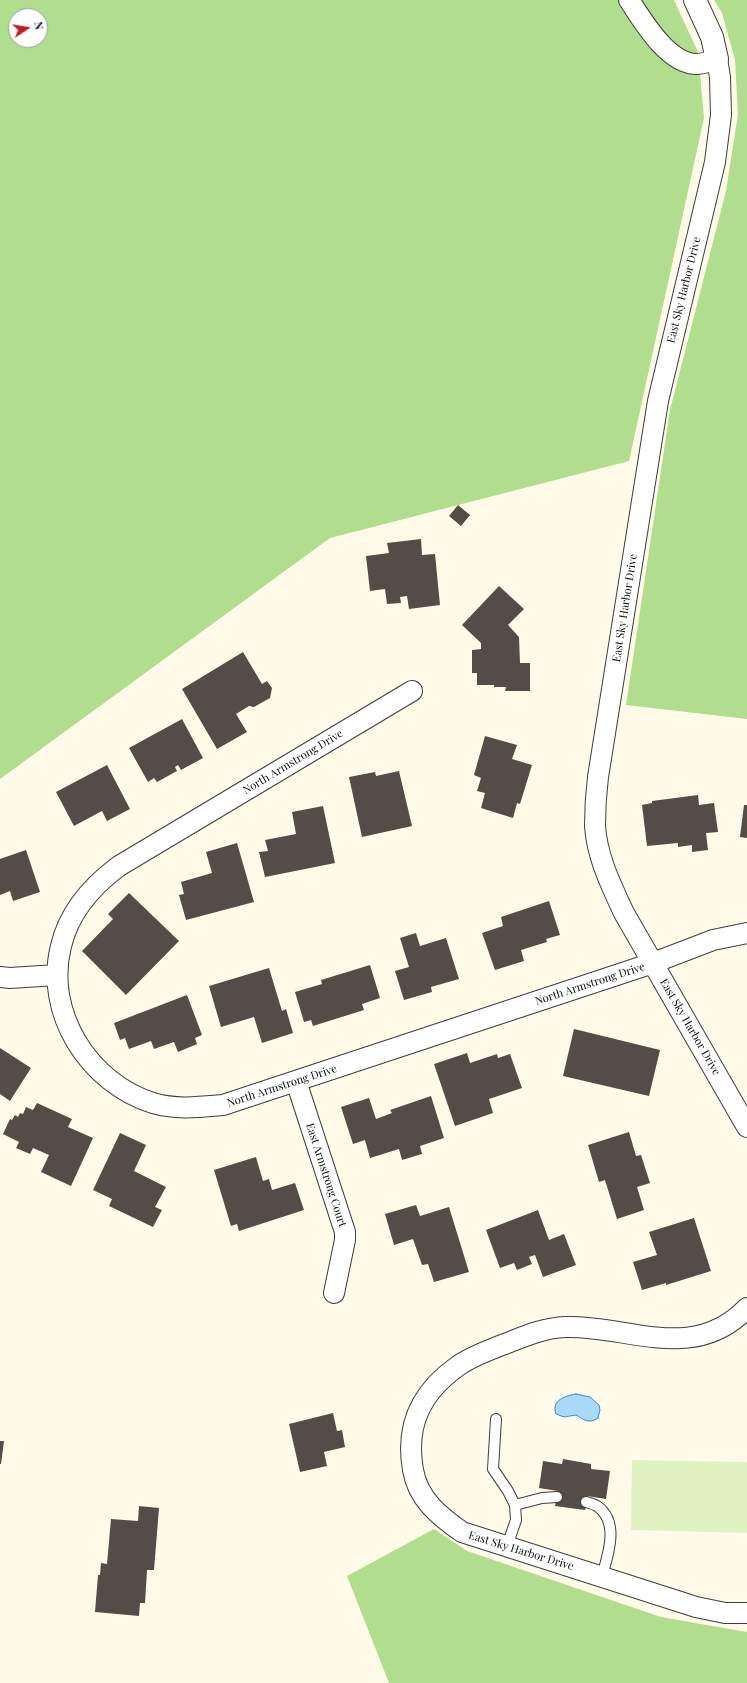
<!DOCTYPE html>
<style>
body{margin:0}
#map{position:relative;width:747px;height:1683px;overflow:hidden;background:#fffbe8;font-family:"Playfair Display",serif}
canvas{display:block}
.north{position:absolute;left:8px;top:8px;width:40px;height:40px;box-sizing:border-box;background:#fff;border:1px solid #9d9d9d;border-radius:50%;rotate:78deg;font-size:11px;font-weight:700;line-height:16px;text-align:center;color:#0b0b0b}
.north::after{content:'';display:block;margin:auto;width:14px;height:18px;background:#c21b20;clip-path:polygon(50% 0,100% 100%,50% 72%,0 100%)}
</style>
<div id="map">
<canvas width="747" height="1683"></canvas>
<div class="north">N</div>
</div>
<script>
const ctx = document.querySelector('canvas').getContext('2d');
ctx.lineJoin = 'round';
function fill(path, color) { ctx.fillStyle = color; ctx.fill(path, 'evenodd'); }
function stroke(path, color, width, dash) { ctx.strokeStyle = color; ctx.lineWidth = width; ctx.lineCap = dash ? 'butt' : 'round'; ctx.setLineDash(dash || []); ctx.stroke(path); }
function write(font, color, halo, rows, align = 'center') {
  ctx.font = font + ' "Playfair Display",serif'; ctx.lineWidth = 4; ctx.setLineDash([]); ctx.textBaseline = 'middle'; ctx.strokeStyle = halo; ctx.fillStyle = color; for (const [text, x, y, turn = 0] of rows) {
    ctx.save(); ctx.translate(x, y); ctx.rotate((+turn || 0) * Math.PI / 180); ctx.textAlign = isNaN(turn) ? turn : align; if (halo) ctx.strokeText(text, 0, 0); ctx.fillText(text, 0, 0); ctx.restore();
  }
}
fill(new Path2D(`
 M0,0H674L698,52L704,118L629,461L330,538L0,779ZM16,16H40V40H16Z
 M714,0H747V719L626,705L670,410L726,191L738,114L735,60L722,13Z
 M434,1529L467,1551L661,1617L747,1632V1683H389L347,1576Z`), '#b0dd8e');
fill(new Path2D(`
 M632,1460L747,1462V1533L631,1530Z`), '#e1f2c2');
const water = new Path2D(`
 M576,1394L590,1397L599,1405L600,1410L598,1418C589,1424 584,1420 576,1415L564,1417L556,1414C551,1400 565,1396 576,1394Z`);
fill(water, '#a9dafa');
stroke(water, '#2c8fd6', 1);
fill(new Path2D(`
 M458,505L470,515L461,526L449,516Z
 M421,539L422,555L435,554L440,605L409,609L407,596L400,597L401,603L387,604L385,589L370,591L366,556L389,553L387,543Z
 M499,586L524,609L508,625L519,637L520,663H530V691H505L506,687H494V685H477V673H472V650L481,649V643L462,625Z
 M243,652L262,684L267,681L272,688L270,698L254,707L249,706L236,714L247,732L217,749L182,689Z
 M182,719L203,758L181,770L178,765L175,767L177,771L157,782L154,778L148,782L129,748Z
 M485,736L517,745L512,759L532,765L520,804L517,803L513,818L481,808L485,793L477,791L481,778L474,775Z
 M107,765L130,809L107,821L102,811L74,826L56,792Z
 M399,771L412,826L362,837L349,777L375,772L376,776Z
 M698,795L699,805L714,803L718,832L706,833L708,850L692,852V845L678,847V843L647,846L642,805L652,803V801Z
 M744,805H747V838L740,837Z
 M323,806L335,863L265,877L259,852L268,851L265,840L296,834L292,812Z
 M237,843L254,902L186,920L179,895L184,894L181,882L212,873L206,852Z
 M26,850L40,892L13,901L10,891L0,895V859Z
 M129,893L179,941L126,995L82,951L113,919L108,914Z
 M549,901L560,935L546,939L547,942L521,950L524,961L495,970L482,933L503,926L501,917Z
 M416,933L420,946L446,938L459,979L431,987L432,992L404,1000L395,971L409,967L400,938Z
 M370,965L380,998L362,1004L364,1010L313,1026L311,1020L304,1022L295,992L322,984L321,980Z
 M269,968L282,1011L286,1009L293,1033L262,1043L254,1017L221,1027L209,986Z
 M187,995L202,1035L195,1038L197,1044L178,1052L174,1042L154,1049L151,1041L129,1049L125,1038L120,1040L114,1023Z
 M574,1029L660,1050L649,1096L563,1076Z
 M0,1048L31,1068L10,1101L0,1094Z
 M467,1053L470,1063L497,1054L498,1058L510,1054L522,1088L489,1099L493,1113L455,1126L434,1064Z
 M431,1096L444,1138L420,1146L422,1154L402,1160L399,1149L370,1158L365,1140L353,1144L341,1107L369,1098L376,1119L392,1113L390,1110Z
 M37,1103L72,1119L68,1127L93,1138L71,1186L41,1172L49,1155L33,1148L30,1154L16,1148L19,1142L3,1134L10,1119L12,1120L15,1115L18,1117L20,1113L23,1114L26,1107L33,1110Z
 M629,1132L636,1156L641,1155L650,1183L637,1187L644,1210L617,1219L605,1180L599,1182L588,1145Z
 M120,1133L146,1145L134,1171L166,1187L155,1207L162,1210L153,1227L109,1206L112,1199L93,1190Z
 M256,1157L263,1181L269,1179L272,1190L295,1183L304,1210L239,1231L237,1224L231,1226L214,1170Z
 M416,1205L420,1216L449,1207L469,1272L434,1282L428,1264L422,1265L413,1239L394,1245L385,1214Z
 M538,1210L549,1240L564,1234L576,1265L543,1277L535,1255L529,1257L532,1264L517,1270L514,1263L500,1268L486,1230Z
 M694,1218L711,1271L666,1285V1283L642,1290L633,1262L657,1255L649,1232Z
 M333,1413L337,1431L342,1430L345,1447L324,1452L327,1466L300,1472L289,1424Z
 M0,1441H4L1,1464H0Z
 M563,1459L591,1464V1469L610,1471L606,1499L587,1496L585,1510L555,1506L558,1491L539,1488L543,1461L562,1464Z
 M139,1506L159,1508L154,1570H147L145,1603H140L139,1616L95,1612L98,1575H100L101,1563L107,1564L111,1519L138,1521Z`), '#544c46');
const service = new Path2D(`
 M496,1419L493,1469L508,1491L515,1505L516,1520L507,1546
 M586,1502C589,1503 594,1504 597,1506C620,1522 608,1555 602,1576
 M515,1505L542,1498L557,1497`);
const minor = new Path2D(`
 M629,0C643,21 667,63 696,64C703,64 710,61 717,59L720,77L721,115L715,162L658,401L598,777C596,793 595,809 595,826C597,857 611,885 624,913L747,1127
 M412,691L119,866C92,886 69,912 61,946C44,1013 89,1083 153,1103C176,1110 200,1107 223,1105L653,963L713,940L747,933
 M0,977L10,978L57,975
 M296,1081L345,1232V1240L334,1293
 M747,1308C693,1364 629,1325 565,1327C542,1328 523,1337 502,1345C487,1351 470,1357 458,1366C421,1392 405,1425 413,1470C418,1499 439,1516 462,1532L696,1607L725,1613H747`);
const tertiary = new Path2D(`
 M695,0L712,37L717,59`);
stroke(service, '#3e3e3e', 12);
stroke(minor, '#3e3e3e', 22);
stroke(tertiary, '#3e3e3e', 24);
stroke(service, '#fff', 10);
stroke(minor, '#fff', 20);
stroke(tertiary, '#fff', 22);
write('11px', '#0b0b0b', '#fff', [
 ["East Sky Harbor Drive",684,290,-76],
 ["East Sky Harbor Drive",625,608,-81],
 ["North Armstrong Drive",293,762,-31],
 ["North Armstrong Drive",590,984,-18],
 ["East Sky Harbor Drive",690,1027,60],
 ["North Armstrong Drive",282,1086,-18],
 ["East Armstrong Court",326,1175,72],
 ["East Sky Harbor Drive",521,1551,17]
]);
</script>
